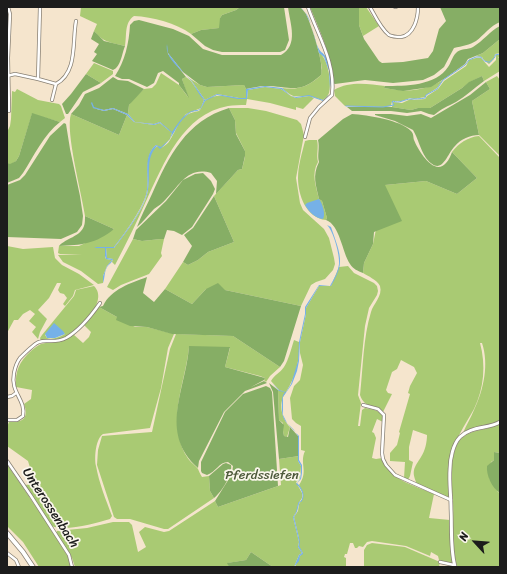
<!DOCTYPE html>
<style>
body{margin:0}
#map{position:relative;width:507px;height:574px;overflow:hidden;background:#f5e5cd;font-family:Sriracha,sans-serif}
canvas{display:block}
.frame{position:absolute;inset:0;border:8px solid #1c1c1c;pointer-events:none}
.north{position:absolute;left:455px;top:522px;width:40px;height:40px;-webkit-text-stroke:3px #fbf7ec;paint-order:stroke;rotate:296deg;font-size:11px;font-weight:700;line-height:16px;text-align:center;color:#1c1c1c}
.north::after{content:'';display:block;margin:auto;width:14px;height:18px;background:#1c1c1c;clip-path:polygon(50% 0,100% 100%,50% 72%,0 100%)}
</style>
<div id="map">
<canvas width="507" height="574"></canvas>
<div class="frame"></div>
<div class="north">N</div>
</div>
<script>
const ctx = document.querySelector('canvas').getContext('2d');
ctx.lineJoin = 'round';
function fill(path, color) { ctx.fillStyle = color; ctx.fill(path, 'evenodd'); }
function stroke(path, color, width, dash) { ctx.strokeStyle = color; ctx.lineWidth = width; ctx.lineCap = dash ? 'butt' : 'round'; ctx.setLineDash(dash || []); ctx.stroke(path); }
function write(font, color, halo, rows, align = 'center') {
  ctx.font = font + ' Sriracha,sans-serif'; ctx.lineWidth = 3.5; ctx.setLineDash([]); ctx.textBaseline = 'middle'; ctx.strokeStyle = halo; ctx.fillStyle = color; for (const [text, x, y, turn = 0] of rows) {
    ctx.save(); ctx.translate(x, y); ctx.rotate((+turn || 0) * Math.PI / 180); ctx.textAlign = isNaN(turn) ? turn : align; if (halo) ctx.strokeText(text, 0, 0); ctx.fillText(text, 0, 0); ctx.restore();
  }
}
fill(new Path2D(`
 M81,7H240L236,10L222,15L220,18V28L201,30L191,34C176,23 153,17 134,16C124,23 127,35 125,46C110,42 104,43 94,31L97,24L80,16Z
 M359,7H366L379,26L363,36L359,25Z
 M500,39V53L495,54L494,59L489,64L483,59L482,57L476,56L483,53Z
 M319,53C328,57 332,84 329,93C328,96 326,98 323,100C318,99 313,96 308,96C292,96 295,99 282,88C299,90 308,87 321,75L322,68Z
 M496,55H500L498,58L500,57V71L484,81L482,76L470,82L462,88L430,108H418L411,110L392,107L393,102L402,103L411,99L414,100L425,99L427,96L438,89L444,81L466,66L469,60L476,58H481L489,67L496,60Z
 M94,63L113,71V74L101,83L86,74Z
 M161,73L179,85L188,97L182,79L186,77L191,81L204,100L201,108L186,114L172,133L160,122L154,124L135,122L128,114L129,105L134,98L144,89L152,88L156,84Z
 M497,76L500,80V156L479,135L472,101L490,89L486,82Z
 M187,77L200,85L207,87L244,85L246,89V98H239L217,94L205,100L191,80Z
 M443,80L437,88L426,95L425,97L414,99L410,98L402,101H392L391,106L383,107L345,106L335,96L334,90C350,81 368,84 385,86L384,88C408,92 421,92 443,80Z
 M265,87L281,89L291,96L296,98L309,96L314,98L303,109L296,107V110L270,103L247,99L246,105C240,105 233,105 228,106C183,114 164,163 147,199C137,222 126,244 115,265L112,262L113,259L107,258L106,248H114C125,234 147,206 148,189C150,177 144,153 158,146L161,148C164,146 168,144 170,140C179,126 179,114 199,111C202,108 203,103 206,100C218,91 233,99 247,99L248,90Z
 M17,89L38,100L59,104L61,106L65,118L60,122L32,114L19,156L16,161L10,165L7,163V132L10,126L11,119L12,91L15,92Z
 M229,108H248L266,111L297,120L301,124L304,135L296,178L300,203L303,210L324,229L329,238L334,258L335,264L333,270L325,279L316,282L311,285L301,306L225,290L206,289L192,304L165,289L183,262L188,265L198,260L208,252L234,242L214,196L238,170L242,169L245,157V151L236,133L235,120Z
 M71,114L119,135L127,115L134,122L154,125L160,123L172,133L170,139L161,148L156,145C142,157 151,179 146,195C141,211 125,233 114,247L97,248H105V257L106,259L112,260L107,266L103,276V283L98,284L81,271L63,262L58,255L82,254H60L58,253L59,246H79L114,229L85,216C82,195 65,131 71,114Z
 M479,136L500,158V420L490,425L478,427L463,433C466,425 471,418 474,410C484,389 489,364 482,343H480C486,365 484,388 474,409C465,425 454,441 450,459C447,471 449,484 450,496L448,497L417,484C411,471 414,468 421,457C425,451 427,442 427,435L413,430L409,447V460L413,462L410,476L408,480L404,478L405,462L390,461V453L397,445L400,433L399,432L410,394L408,393L410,386L417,373L414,367L401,360L397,369L392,372L386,390L388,393L392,394L383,412C374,404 365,409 360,395C363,369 363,338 371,312C373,304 383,296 380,286C377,280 368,276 363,273L364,263L373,244L385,185L426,181L457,194L477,178L452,152C459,143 468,137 479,136Z
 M309,140H317C319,148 316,154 318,162C311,174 316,186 319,199L322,201L327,218L326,220C306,218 298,195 298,178C298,166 302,153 305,141Z
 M133,239L142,241L161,239H164L161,253L162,256L149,274L121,285L113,290L107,287Z
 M7,246L23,249L53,247L55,258L62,265L79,274L94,285L75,290L73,296L65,306L63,304L67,298L64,294L60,293L58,290L61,283H57L49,298L38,310L47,319L40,332L38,339L32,332L36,327L29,321L35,314L30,310L23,314L18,320H14L7,333Z
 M348,266L354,273L374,283L377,286L378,291L377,295L369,308L365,326L358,395L361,403L358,426H360L362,410L365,408C374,410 384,410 383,422L377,419L372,432L374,433L376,438L372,458L376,459L382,458C392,481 411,484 434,494L429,518L450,520L451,551L453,564L452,565L439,560L438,556L431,552L430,556L406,546L372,541L367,542L363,547L359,546L357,548H355L353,543H350L347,554H345L344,557L346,558V567H295L300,556L303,553L299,547V538L294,517L298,511L299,504L303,498V493L299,485C309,471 299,464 305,451L301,450V426L296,423L292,419L290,398L294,386L300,380L303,365L300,353V342L306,314V308L319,286H331L339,267Z
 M94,286C110,302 77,332 63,338C56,341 49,341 41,341L40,338L42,335L74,296L76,290ZM54,324L65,334C60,337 52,340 47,338L45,335Z
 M99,307L135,327H147L174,334L168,348L161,388L150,428L103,434C96,438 94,457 96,466C99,483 106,500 112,516L110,519C96,523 65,532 52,526L25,485L35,484L28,461L7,446L8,435L7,434V427L9,422C23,423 29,418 24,404L31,399L32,390L16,387C15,371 19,362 31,351C34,348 37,346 41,344C55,341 59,343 73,334L83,343L89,337L91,332L84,325Z
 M176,334L233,336L280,367L270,376L266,382L264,380L265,378L260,376L225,367L230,348L189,347C186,379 170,411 181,444C182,449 187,458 191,462C193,464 196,466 198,469C199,471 200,474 202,477L209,476L210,491L214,498L168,529H164L130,519H117L114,517L97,465L98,450L102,436L152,432L170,349Z
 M294,340L299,342C300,360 296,376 286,392L279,390L271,381C274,375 280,373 284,367C289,359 291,349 294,340Z
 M278,390L286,392C278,402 281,418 290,427L287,437L284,436L283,431V423L279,420Z
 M500,423V453L494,452V460L491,462L489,478L498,492L500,493V567H457C451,546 454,524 453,502C452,490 450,477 452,465C453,456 455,443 463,437C474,428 489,431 500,423Z
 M299,456L298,461L301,466L300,479L296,482L302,493V498L298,504L297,511L293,517L299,542L298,547L302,553L299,555L294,567H273L251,552L246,560L228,563L229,567H75L72,558L56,533L57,531L87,528L113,522H129L132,525L138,552L146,547L139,532L145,527L164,532L169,531L215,501L218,507L281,485L279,459Z
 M7,464L45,520L70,560V567H39L23,542L7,526Z
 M372,543L405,547L440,562L439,567H364V550L367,545Z`), '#a9ca73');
fill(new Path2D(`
 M240,7H284L289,40L285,50L280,52H222L213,50L205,46L191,34L201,30L219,28L220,18L222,15L236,10Z
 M288,7H300C302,9 304,11 306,14C311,24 325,66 321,75C299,95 291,86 265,86C259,86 252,88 246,89L244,85L207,87L200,85L183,72L168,53L167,44L168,54L186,77L182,79L189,98L179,85V83L163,71L158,73L154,83L147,87L129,79H122L115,76C125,61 129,43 130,25L134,21L139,20L173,29L189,36L203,49L222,55H281C299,45 290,24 288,7Z
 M310,7H359V25L364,39L379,61L382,63L403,62L428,58L433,51L439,29L446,21L440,7H500V22C490,26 484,35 476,41C470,45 462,46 454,48L444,67L434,75L423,80L393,83L365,80L335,84L333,83C332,55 320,32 310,7Z
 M500,26V39L483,53L468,59L465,64L447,77L431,87L403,91L384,88L385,86C405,86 436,86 448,67C451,63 452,57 456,53C460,48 468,50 473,47C483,41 490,31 500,26Z
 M94,31L104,41L125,46C122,53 121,67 113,70L92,61L97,54L94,52L99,44L91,39Z
 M86,74L101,83L83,92L68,114H66L62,104L71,94Z
 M482,76L484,81C474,88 466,96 456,102C448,106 441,109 434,115L429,114L421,111L407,113L391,111H352L347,107H392L411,110L418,108H430L462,88L469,82Z
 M113,77L118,80L128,81L144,89L129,105L128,114L113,108L104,110L93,108L104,111L113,109L127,115L119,135L71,114L79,105L85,94L99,88Z
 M486,82L490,89L472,101L479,135C470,135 461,139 455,146C446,155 442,178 426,158C420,149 418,138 413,130L395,121L375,115V114H391L407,116L421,114L431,118L470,95Z
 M229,108L235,120L236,134L245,151V156L242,169L238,170L216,194L217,181L211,173C188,166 179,186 166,199C163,203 158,206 154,209C148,215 143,222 137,227C141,216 147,205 152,194C169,156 186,121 229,108Z
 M32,113L60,122C44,134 34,156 23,173L19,178L7,183V163L10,164L16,161L19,156Z
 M352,114C367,115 401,120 411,131C414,134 413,137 414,140C418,150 434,177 446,163C449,160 451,155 452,152L477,178L457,194L426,181L385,185L402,221L374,232L373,244L364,263L363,273C358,271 353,269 350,264C342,252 340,225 326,220L327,218L322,201L319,199C316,185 312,176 319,162C317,155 320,148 318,140L343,119Z
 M64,123L66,124L70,149L80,196L83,216L82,225L77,232L61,239L7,237V185L20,180L25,175L50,136Z
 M203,173L211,181L215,189L213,194L192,227L182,235L174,231L167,230L164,239H161L142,241L133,239L136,230L166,201L183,180L195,174Z
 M214,196L234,242L208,252L198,260L188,265L183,262L192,246L184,235L193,228Z
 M85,216L114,229C96,244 81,245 59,246C66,238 80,237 84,226C85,224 85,219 85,216Z
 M147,277L143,293L154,302L165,289L192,304L206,289L218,283L225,290L301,306L284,361L280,367L233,336L172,334L147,327L130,326L116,320L117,317L99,307L103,306C111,289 131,283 147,277Z
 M189,346L230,347L225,367L265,378L264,380L251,387L264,381L267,383L245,391L224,412L199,461L198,468C158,432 186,390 189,346Z
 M269,383L278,390L279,420L284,425L283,431L284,436L288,437L290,427L298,436L299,456L279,459L273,392Z
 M266,386L270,388L272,392L278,486L218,507L215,501L232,474L233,466L228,462C219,462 216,472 207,475L202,473L201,471V462L225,412L243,394Z
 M494,452L500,453V493C492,488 486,475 487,466L494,460Z
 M226,463L231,465C233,474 221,493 214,498L210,491L209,476L223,464Z
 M251,552L273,567H229L227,563L246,560Z`), '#86ae65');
fill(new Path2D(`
 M300,7C312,16 312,32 317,45C320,53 323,52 326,57C332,70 334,92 323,101L309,96L296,98L291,96L281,89L265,87L248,90L247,99H238L217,95L205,101C198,117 196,107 187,115C175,125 173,140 160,149L157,146C144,159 152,178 147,194C142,212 126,233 114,248H106L107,258L113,259C112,263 109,264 107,267C104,273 105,278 103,283L98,284L103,283V276L107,266L112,260L106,259L105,256V248H94L97,247H114C125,233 142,211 146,195C151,179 141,157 156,145L161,147L170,139L172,133L160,123L154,125L134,122L127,115L113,109L104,111L93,108L91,103L92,102L94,107L104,110L113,108L128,114L135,122L154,124L160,122L172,132C176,126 182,117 188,113C198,107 199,115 204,100C199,95 196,88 192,82C183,70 164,59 167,44L168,53L183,72L191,80L205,100L217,94L239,98H246V89L265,86L282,88L291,96L296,97L309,95L323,100L327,97L330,89L329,71L324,57L319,53L311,24L305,12Z
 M319,199C322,203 326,214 323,219C315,218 309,212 305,205L307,203Z
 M327,225L331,227C334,236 341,253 340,262C340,270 335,279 331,286H319L306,308V314L300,342L299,361L297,371L292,384L283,397V415L287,423L299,436V460L302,465V473L301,479L297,483C301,487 305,493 303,499C300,505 301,499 299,504C297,510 298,511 294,517L300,542L299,546L303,553V554L300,556L299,561L294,567L299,555L302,553L298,547L299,542L293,517C297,512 296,510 298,504C299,500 300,503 302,499C304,493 300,487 296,484L300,479L301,473V466L298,461V436C290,421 281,426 282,404C282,399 282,396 285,392L279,391L272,383L279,390L286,392L291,384L298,361L299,342L305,314V307L319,285L330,286C334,279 338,272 339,264C340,255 333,230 327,225Z
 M54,323L63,331L65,334L55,338H47L45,334Z`), '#76b1e7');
stroke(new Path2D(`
 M346,106L383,107L394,105L392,102L393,101C400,104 404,99 411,99C415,99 420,99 425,98L426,95L437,89L443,80L465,65L469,60L476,57H481C483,61 486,62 490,62L495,57V55L500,54`), '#76b1e7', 1);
const minor = new Path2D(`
 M8,7L10,14L8,58L9,111
 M370,7C375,16 381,29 389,35C393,37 397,37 401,37C414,35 418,18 418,7
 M395,7H396
 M7,76L15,74L38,79L40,7
 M38,79L56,84
 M52,100L56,84C78,72 72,42 76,21
 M305,137L310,118L319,107L332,95C336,63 318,36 308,7
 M7,397L12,396L16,393
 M363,405L378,409L384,415L382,453L383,459L386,465L395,475L451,500
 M7,420H17L23,416C26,399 10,393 14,373C15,368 17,362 20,358C23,355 35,343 39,342C47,339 54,344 66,338C80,330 91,316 100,303
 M7,461L31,496L69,555L72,567
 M7,553L16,560L19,567
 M440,562L454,565`);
const tertiary = new Path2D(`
 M455,567C450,548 452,528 451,509C451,495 449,482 450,469C450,459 453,444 460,437C471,426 488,429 500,422`);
const primary = new Path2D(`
 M7,533L23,552L33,567`);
stroke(minor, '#888074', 4);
stroke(tertiary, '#888074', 4.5);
stroke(primary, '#888074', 5.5);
stroke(minor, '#fff', 2.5);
stroke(tertiary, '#fff', 3);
stroke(primary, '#fff', 4);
write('13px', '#4d593a', '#fbf7ec', [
 ["Pferdssiefen",262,476]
]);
write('13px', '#1c1c1c', '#fbf7ec', [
 ["Unterossenbach",50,508,57]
]);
</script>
